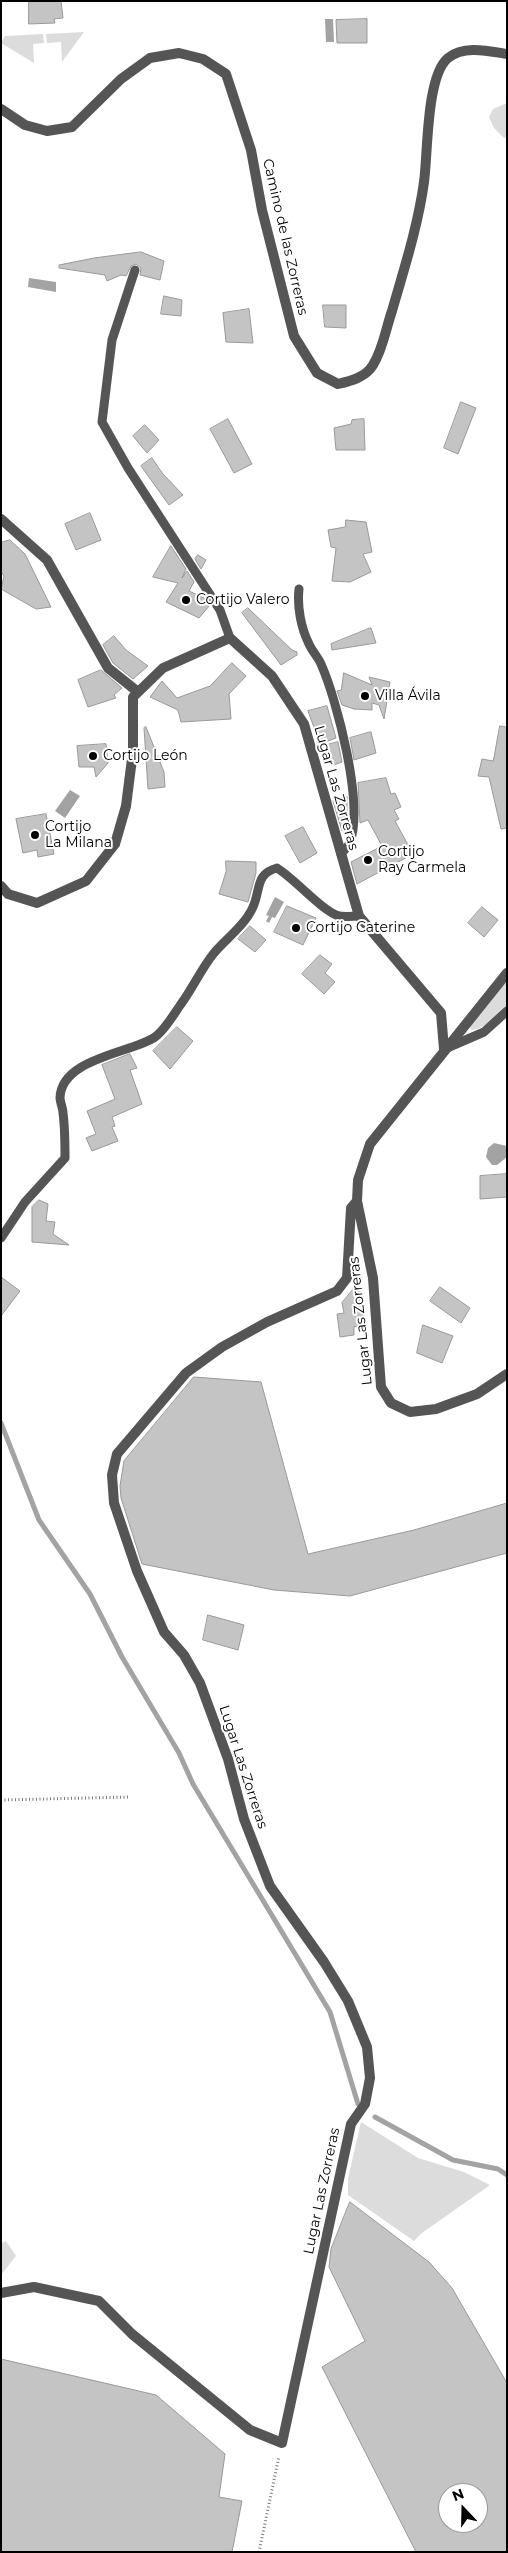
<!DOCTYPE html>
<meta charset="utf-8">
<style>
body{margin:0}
#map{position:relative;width:508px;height:2553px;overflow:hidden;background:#fff;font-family:Montserrat,sans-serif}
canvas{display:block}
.frame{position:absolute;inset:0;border:2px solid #000;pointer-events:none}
.north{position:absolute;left:438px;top:2483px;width:50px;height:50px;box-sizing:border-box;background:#fff;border:1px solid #999;border-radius:50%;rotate:339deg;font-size:14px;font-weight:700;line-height:20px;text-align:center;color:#000}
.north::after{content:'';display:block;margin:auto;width:18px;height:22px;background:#000;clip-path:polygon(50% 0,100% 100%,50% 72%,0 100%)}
</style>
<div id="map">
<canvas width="508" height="2553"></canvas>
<div class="frame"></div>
<div class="north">N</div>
</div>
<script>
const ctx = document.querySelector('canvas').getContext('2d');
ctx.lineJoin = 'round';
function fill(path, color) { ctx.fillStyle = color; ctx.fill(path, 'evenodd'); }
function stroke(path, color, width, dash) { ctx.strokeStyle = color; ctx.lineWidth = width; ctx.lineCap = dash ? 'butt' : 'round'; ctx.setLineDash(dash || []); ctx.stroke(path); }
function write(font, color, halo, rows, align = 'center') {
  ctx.font = font + ' Montserrat,sans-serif'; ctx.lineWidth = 4; ctx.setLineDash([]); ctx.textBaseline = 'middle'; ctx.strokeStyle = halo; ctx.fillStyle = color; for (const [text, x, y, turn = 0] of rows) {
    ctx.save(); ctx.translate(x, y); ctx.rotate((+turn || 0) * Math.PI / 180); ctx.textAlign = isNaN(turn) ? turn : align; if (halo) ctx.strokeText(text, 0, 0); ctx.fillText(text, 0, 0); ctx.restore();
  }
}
fill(new Path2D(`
 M84,32L62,62L61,42L47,43L46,34Z
 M43,34L44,43L33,44L34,63L1,43L5,36Z
 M507,103V137L504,138L494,128L489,117L493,109Z
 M507,980C507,987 508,998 507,1005C504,1014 480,1031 471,1030L470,1026Z
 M361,2122L418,2158L464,2172L490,2185L422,2233L414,2241L348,2195V2178Z
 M6,2241L16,2256L1,2275V2243Z`), '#dcdcdc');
fill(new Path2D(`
 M325,19H333L334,42H326Z
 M29,278L56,282V292L28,287Z
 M70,790L80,796L65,818L55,811Z
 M275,897L284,902L275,918L272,917L269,923L266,921L269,916L266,915Z
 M494,1143L507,1146V1157L497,1165H492L486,1157L488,1148Z`), '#a3a3a3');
stroke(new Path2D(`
 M1,1423L39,1520L90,1594L122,1657L179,1753L193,1784L330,2012L358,2104
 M375,2117L453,2160L498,2169L507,2175`), '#a3a3a3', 5);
const building = new Path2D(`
 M29,1H61L63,18L54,19L55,23L29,24Z
 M367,19V43H337L336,20Z
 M141,252L164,261L160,280L140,275L141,268L136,264L131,266L126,276L121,275L107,281L105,275L59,268V265L94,258Z
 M164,296L182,300L181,316L161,314Z
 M323,305H346V328L325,327Z
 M249,309L253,343L226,342L223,313Z
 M461,402L476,408L458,454L444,448Z
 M228,419L252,464L234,473L210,429Z
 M364,419L365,450H336L334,428L351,424L352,420Z
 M145,425L159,440L147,453L133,436Z
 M152,458L163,474L183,495L169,505L141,466Z
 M90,513L101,540L76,550L65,524Z
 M346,520L366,522L372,552L363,554L371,572L350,582L332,581L336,548L331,547L328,530L345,527Z
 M10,540L25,554L51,607L36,609L1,589L4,576L1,572V543Z
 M171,546L186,569L182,578L187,571L194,582L189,591L204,598L210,605L199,618L166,602L178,583L153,577Z
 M198,555L206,560L201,569L195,559Z
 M248,608L292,650L297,652V655L281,665L242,613Z
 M371,628L376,643L332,650L331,644Z
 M114,636L126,650L148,666L133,679L113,663L103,645Z
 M232,663L246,676L229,694L231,719L181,722L178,710L150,697L162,681L177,698L210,686Z
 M101,670L122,688L114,695L116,698L88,707L78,680Z
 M344,673L372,685L369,677L390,682L384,719L379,705L372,703V710L354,709L342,705L337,691L341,690Z
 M327,706L336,738L320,744L308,711Z
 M500,726L507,727V828L501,829L489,777L478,776L482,759L493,761Z
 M146,727L164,772L165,787L148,789L144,728Z
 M371,732L376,753L354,760L350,738Z
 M338,742L342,762L331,766L327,745Z
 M106,744L108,763L96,777L94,767H79L77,746Z
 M386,778L391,794L395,793L401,807L394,810L399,819L395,821L413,854L357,884L351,862L382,846L368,820L360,823L358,783Z
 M347,797V824L346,829L342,831L333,801Z
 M46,814L54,854L38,857L37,850L23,853L16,819Z
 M303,827L317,853L300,863L285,836Z
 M226,861L256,862V873L248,902L219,894L226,872Z
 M287,906L316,918L303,945L274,932Z
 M482,907L498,920L484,937L468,923Z
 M250,926L266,940L255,952L238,939Z
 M320,955L332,964L325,973L335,982L324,994L302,974Z
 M177,1027L193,1041L170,1069L153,1051Z
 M130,1054L137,1068L130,1070L142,1104L112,1117L115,1126L112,1127L118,1141L92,1151L86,1138L96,1134L87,1111L115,1099L102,1065Z
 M507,1174V1197L480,1199V1176Z
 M39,1200L48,1204L46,1221L55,1222L53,1234L69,1245L32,1242V1207Z
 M1,1277L20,1291L1,1316Z
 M359,1282L364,1324L354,1327V1335L340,1337L337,1314L344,1313L342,1303Z
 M440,1287L470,1308L461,1323L430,1301Z
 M423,1325L453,1336L442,1363L417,1353Z
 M194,1377L261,1382L308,1554L414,1530L507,1503V1553L350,1596L274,1590L142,1564L121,1498L120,1486L124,1461Z
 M208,1615L244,1625L238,1650L203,1640Z
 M350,2202L429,2262L452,2288L507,2383V2552H416L322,2367L365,2341L329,2267L331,2249ZM448,2493H478V2523H448Z
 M1,2359L156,2395L225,2454L219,2497L242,2501L232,2552H1Z`);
fill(building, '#c4c4c4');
stroke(building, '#999', 1);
stroke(new Path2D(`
 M1,1800L130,1797
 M259,2552L279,2456`), '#777', 3, [1, 2.5]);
stroke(new Path2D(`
 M135,270L112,340L102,422L128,468L220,610L230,638
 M299,589C297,607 301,628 309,644C312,651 318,657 321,664C337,700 364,804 350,842C349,846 344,850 341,854
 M447,1048L484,1032L507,1011
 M1,1238L25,1202L65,1158C65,1143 65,1128 63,1113C63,1108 60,1102 60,1098C61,1058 132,1053 155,1037C165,1030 174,1014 181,1004C193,988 201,969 214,953C227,938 245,925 253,907C261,889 255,874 277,868C295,879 322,911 339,916C345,917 353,916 359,916`), '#555', 9);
stroke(new Path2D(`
 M1,109L25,125L47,131L72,127L121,79L150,58L179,53L203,59L226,74L251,150L262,210L294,336L317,373L338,384C351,381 366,377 373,365C383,349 386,328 392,311C404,269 418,226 424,182C428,154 426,76 448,58C464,45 488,51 507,54
 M1,519L47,560L108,668L138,692
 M1,886L8,894L37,903L86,881L115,844L126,806L133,751V697L163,668L230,638L272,676L304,724L359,916L441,1013L444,1049
 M507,973L370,1144L358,1180L357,1201L373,1278L381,1387L391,1403L410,1412L436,1409L477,1394L507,1374
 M1,2293L34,2287L99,2301L132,2334L250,2430L282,2443L351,2124L365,2104L370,2078L367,2047L348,2001L324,1962L270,1886L244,1819L228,1759L200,1683L184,1655L164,1632L137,1571L114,1503L112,1475L117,1454L186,1373L222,1347L267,1322L337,1291L347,1278L351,1208L357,1201`), '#555', 10);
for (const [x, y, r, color] of [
 [186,600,5,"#000"],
 [365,696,5,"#000"],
 [93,756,5,"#000"],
 [35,835,5,"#000"],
 [368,860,5,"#000"],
 [296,928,5,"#000"]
]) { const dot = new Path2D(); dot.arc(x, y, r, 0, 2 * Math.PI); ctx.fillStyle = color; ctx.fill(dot); stroke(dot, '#fff', 2); }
write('14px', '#000', '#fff', [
 ["Camino de las Zorreras",285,237,77],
 ["Lugar Las Zorreras",336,788,74],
 ["Lugar Las Zorreras",361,1321,-96],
 ["Lugar Las Zorreras",243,1767,72],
 ["Lugar Las Zorreras",322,2191,-78]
]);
write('14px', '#000', '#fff', [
 ["Cortijo Valero",196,600],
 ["Villa Ávila",375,696],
 ["Cortijo León",103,756],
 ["Cortijo",45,827],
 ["La Milana",45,843],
 ["Cortijo",378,852],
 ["Ray Carmela",378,868],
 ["Cortijo Caterine",306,928]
], 'left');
</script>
